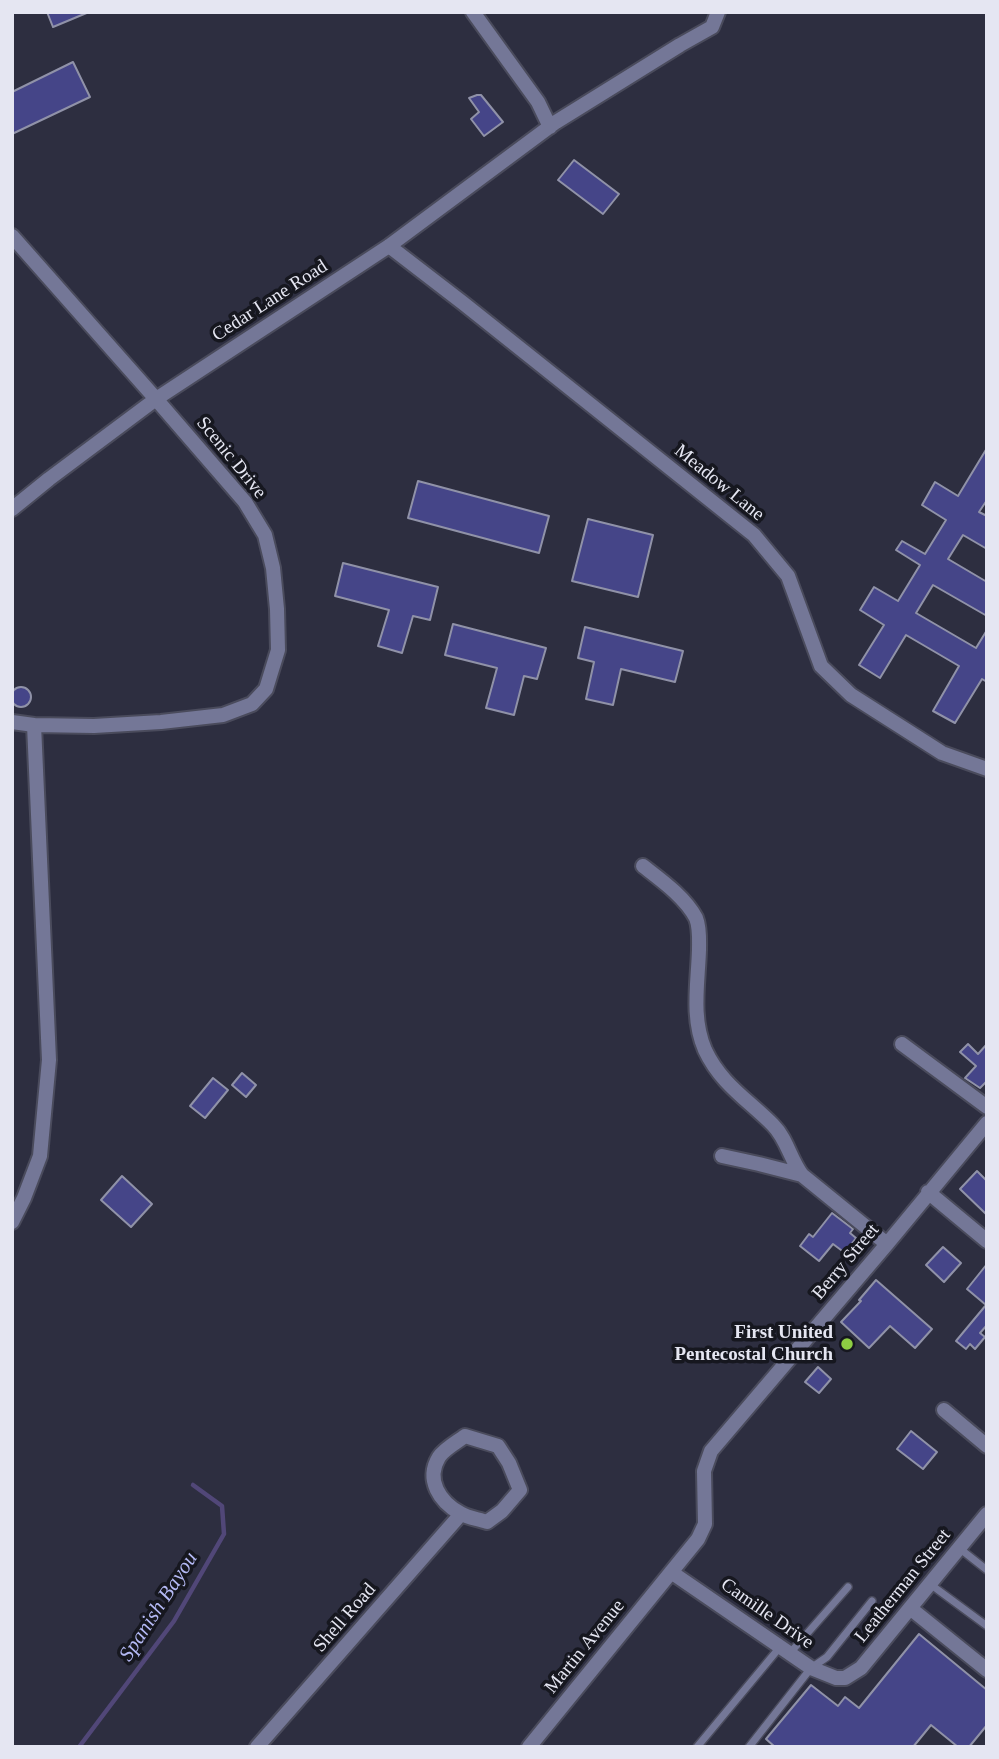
<!DOCTYPE html>
<style>
body{margin:0}
#map{position:relative;width:999px;height:1759px;overflow:hidden;background:#2d2e40;font-family:Georgia,serif}
canvas{display:block}
.frame{position:absolute;inset:0;border:14px solid #e5e6f2;pointer-events:none}
</style>
<div id="map">
<canvas width="999" height="1759"></canvas>
<div class="frame"></div>
</div>
<script>
const ctx = document.querySelector('canvas').getContext('2d');
ctx.lineJoin = 'round';
function stroke(path, color, width, dash) { ctx.strokeStyle = color; ctx.lineWidth = width; ctx.lineCap = dash ? 'butt' : 'round'; ctx.setLineDash(dash || []); ctx.stroke(path); }
function fill(path, color) { ctx.fillStyle = color; ctx.fill(path, 'evenodd'); }
function write(font, color, halo, rows, align = 'center') {
  ctx.font = font + ' Georgia,serif'; ctx.lineWidth = 7; ctx.setLineDash([]); ctx.textBaseline = 'middle'; ctx.strokeStyle = halo; ctx.fillStyle = color; for (const [text, x, y, turn = 0] of rows) {
    ctx.save(); ctx.translate(x, y); ctx.rotate((+turn || 0) * Math.PI / 180); ctx.textAlign = isNaN(turn) ? turn : align; if (halo) ctx.strokeText(text, 0, 0); ctx.fillText(text, 0, 0); ctx.restore();
  }
}
stroke(new Path2D(`
 M79,1747L174,1621L224,1534L222,1506L193,1485`), '#514778', 4.5);
const building = new Path2D(`
 M47,12H89L53,27Z
 M73,62L90,97L12,134V92Z
 M477,95H481L503,122L484,136L471,119L479,112L469,98Z
 M574,160L619,194L603,214L558,180Z
 M987,448V500L979,512L987,516V549L963,535L948,559L987,582V616L933,585L916,613L976,648L987,630V682L982,679L955,723L933,711L959,666L906,635L880,678L859,665L884,625L860,610L874,587L898,601L920,565L896,550L902,541L925,554L946,520L922,505L935,482L958,496Z
 M418,481L549,516L539,553L408,518Z
 M588,519L653,535L638,597L572,581Z
 M343,563L438,587L430,620L413,616L402,653L378,646L389,610L335,596Z
 M453,624L546,648L537,679L524,676L514,715L486,708L497,668L445,655Z
 M585,627L683,651L675,682L621,669L613,705L586,699L594,662L578,658Z
 M11 697a10 10 0 1 1 20 0a10 10 0 1 1-20 0Z
 M968,1044L978,1054L987,1044V1081L980,1088L965,1078L976,1066L960,1052Z
 M242,1073L256,1085L246,1097L232,1085Z
 M213,1078L228,1090L205,1118L190,1106Z
 M977,1171L987,1181V1215L960,1189Z
 M122,1176L152,1204L131,1227L101,1200Z
 M832,1213L853,1229L850,1233L856,1238L845,1253L833,1244L819,1261L800,1246L809,1234L813,1237Z
 M943,1247L961,1263L944,1282L926,1265Z
 M987,1264V1325L980,1333L985,1337L975,1349L970,1344L966,1349L956,1341L986,1305L967,1289Z
 M876,1280L932,1329L915,1348L890,1326L869,1348L841,1322L861,1301L859,1300Z
 M818,1367L831,1379L819,1393L805,1382Z
 M911,1431L937,1452L923,1469L897,1449Z
 M919,1634L987,1690V1725L969,1747H958L931,1725L913,1747H775L766,1739L811,1685L838,1706L845,1697L859,1708Z`);
fill(building, '#454588');
stroke(building, '#9092a8', 2);
const service = new Path2D(`
 M959,1548L987,1570
 M930,1584L987,1626
 M790,1653L848,1587
 M697,1747L780,1647
 M749,1747L811,1668L827,1657L872,1601`);
const minor = new Path2D(`
 M473,12L538,102L550,127
 M12,236L156,399L245,502L265,535L273,568L277,609L278,650L266,689L252,704L223,715L161,722L94,726L34,725
 M389,246L463,303L754,535L788,576L821,666L851,695L942,753L987,769
 M12,509L49,479L156,399L389,246L556,122L680,45L712,27L718,12
 M12,722L34,725L49,1060L40,1156L24,1198L12,1222
 M643,866C661,880 685,897 696,918C700,928 699,939 699,950C698,983 691,1018 705,1050C721,1084 747,1099 773,1125C787,1139 790,1159 802,1175L887,1244
 M902,1044L987,1107
 M722,1156L759,1164L802,1175
 M928,1192L987,1241
 M944,1410L987,1446
 M465,1436L498,1446L509,1463L520,1490L502,1511L487,1522C479,1519 468,1518 460,1513C440,1502 425,1480 439,1457C444,1449 457,1442 465,1436Z
 M671,1572L811,1668L836,1678H845L861,1668L987,1514
 M910,1608L987,1670
 M257,1747L461,1514
 M529,1747L698,1539L705,1524L704,1471L711,1451L887,1244L987,1123`);
stroke(service, '#4a4b5c', 10);
stroke(minor, '#4a4b5c', 18);
stroke(service, '#747797', 7);
stroke(minor, '#747797', 14);
for (const [x, y, r, color] of [
 [847,1344,7,"#8ece43"]
]) { const dot = new Path2D(); dot.arc(x, y, r, 0, 2 * Math.PI); ctx.fillStyle = color; ctx.fill(dot); stroke(dot, '#16171f', 2.5); }
write('19px', '#e5e6f2', '#16171f', [
 ["Cedar Lane Road",270,301,-33],
 ["Scenic Drive",231,458,51],
 ["Meadow Lane",719,483,39],
 ["Berry Street",846,1262,-50],
 ["Leatherman Street",903,1586,-51],
 ["Camille Drive",767,1614,35],
 ["Shell Road",345,1618,-49],
 ["Martin Avenue",585,1647,-51]
]);
write('bold 19px', '#e5e6f2', '#16171f', [
 ["First United",833,1333],
 ["Pentecostal Church",833,1355]
], 'right');
write('italic 21px', '#b4b9f4', '#16171f', [
 ["Spanish Bayou",159,1607,-57]
]);
</script>
